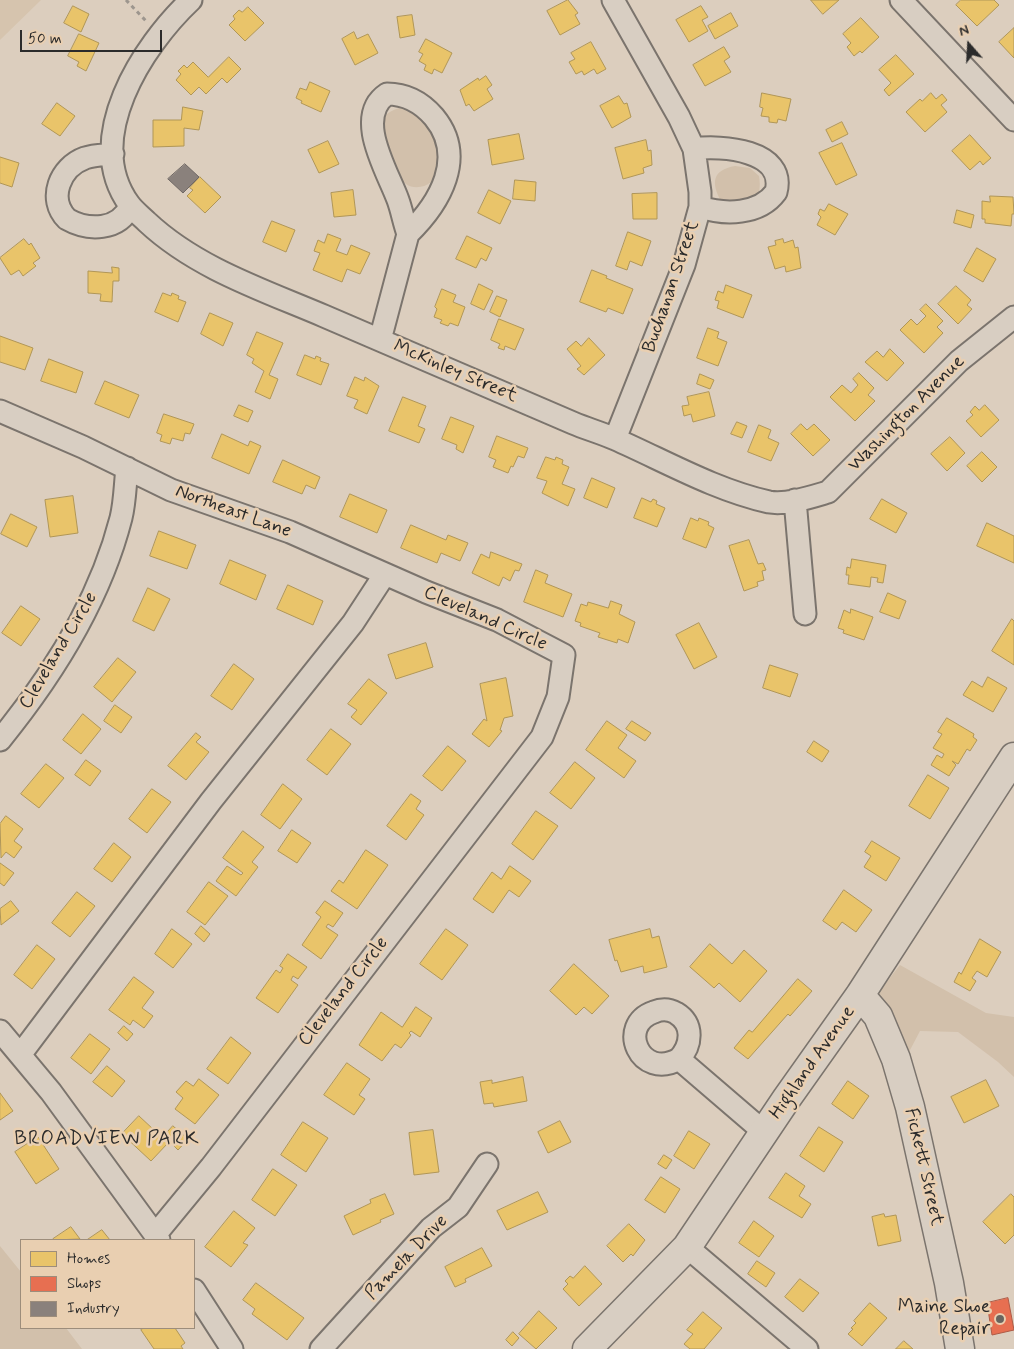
<!DOCTYPE html>
<style>
body{margin:0}
#map{position:relative;width:1014px;height:1349px;overflow:hidden;background:#dccebe;font-family:Mynerve,sans-serif}
canvas{display:block}
.legend{position:absolute;left:20px;top:1239px;width:175px;height:90px;box-sizing:border-box;background:#e9cfb1;border:1px solid #9d8d7b;margin:0;padding:6px 9px;list-style:none;font-size:15px;color:#2b2b2b}
.legend li{display:flex;align-items:center;gap:10px;height:25px}
.legend b{width:25px;border:1px solid #9d8d7b}
.north{position:absolute;left:944px;top:20px;width:50px;height:50px;-webkit-text-stroke:4px #e9cfb1;paint-order:stroke;rotate:341deg;font-size:14px;font-weight:700;line-height:20px;text-align:center;color:#2b2b2b}
.north::after{content:'';display:block;margin:auto;width:18px;height:22px;background:#2b2b2b;clip-path:polygon(50% 0,100% 100%,50% 72%,0 100%)}
.scale{position:absolute;left:20px;top:30px;width:142px;height:22px;box-sizing:border-box;border:2px solid #2b2b2b;border-top:0;padding-left:6px;font-size:15px;line-height:18px;white-space:nowrap;color:#2b2b2b;-webkit-text-stroke:4px #e9cfb1;paint-order:stroke}
</style>
<div id="map">
<canvas width="1014" height="1349"></canvas>
<ul class="legend">
<li><b style="height:14px;background:#e9c46a"></b>Homes</li>
<li><b style="height:14px;background:#e76f51"></b>Shops</li>
<li><b style="height:14px;background:#8a817c"></b>Industry</li>
</ul>
<div class="north">N</div>
<div class="scale">50 m</div>
</div>
<script>
const ctx = document.querySelector('canvas').getContext('2d');
ctx.lineJoin = 'round';
function fill(path, color) { ctx.fillStyle = color; ctx.fill(path, 'evenodd'); }
function stroke(path, color, width, dash) { ctx.strokeStyle = color; ctx.lineWidth = width; ctx.lineCap = dash ? 'butt' : 'round'; ctx.setLineDash(dash || []); ctx.stroke(path); }
function write(font, color, halo, rows, align = 'center') {
  ctx.font = font + ' Mynerve,sans-serif'; ctx.lineWidth = 5; ctx.setLineDash([]); ctx.textBaseline = 'middle'; ctx.strokeStyle = halo; ctx.fillStyle = color; for (const [text, x, y, turn = 0] of rows) {
    ctx.save(); ctx.translate(x, y); ctx.rotate((+turn || 0) * Math.PI / 180); ctx.textAlign = isNaN(turn) ? turn : align; if (halo) ctx.strokeText(text, 0, 0); ctx.fillText(text, 0, 0); ctx.restore();
  }
}
fill(new Path2D(`
 M0,0H41L0,40Z`), '#d6c4ae');
fill(new Path2D(`
 M399,108C424,114 446,143 437,169C436,174 435,179 431,182C424,188 413,189 406,184C398,179 394,166 391,158C383,138 371,116 399,108Z
 M735,166L750,168L759,176C764,207 744,205 721,201C711,183 712,170 735,166Z
 M900,965L986,1013L1014,1017V1077L998,1062L958,1032L920,1031L909,1052L891,1014L878,993Z
 M0,1246L21,1272V1328H66L82,1349H0Z`), '#d2c0ab');
const homes = new Path2D(`
 M568,0L578,13L575,15L580,24L560,35L547,11Z
 M811,0H839L823,14Z
 M961,0H994L999,5L977,26L956,5Z
 M73,6L89,14L81,32L64,23Z
 M701,6L708,17L702,20L708,31L689,42L676,20Z
 M248,7L264,23L245,41L229,25L235,19L233,16L239,10L242,12Z
 M731,13L738,26L715,39L708,26Z
 M412,15L415,35L400,38L397,17Z
 M861,18L879,37L862,53L860,51L854,56L847,47L851,43L843,34Z
 M1014,28V58L999,42Z
 M354,32L357,39L368,34L378,53L355,65L342,39Z
 M79,34L99,43L86,71L77,66L79,62L68,56Z
 M426,39L452,53L442,73L434,69L432,74L424,70L426,65L419,61L423,54L419,52Z
 M591,42L606,69L597,74L594,69L584,75L582,71L576,74L569,62L575,59L571,53Z
 M724,47L730,57L724,61L731,72L705,86L693,65Z
 M896,55L914,74L889,96L884,90L891,83L879,70Z
 M229,57L241,69L227,83L222,78L206,94L199,87L191,95L176,80L181,74L178,71L184,65L187,68L193,62L208,77Z
 M486,76L492,85L487,89L493,99L474,111L469,104L466,106L460,90L478,78L479,80Z
 M310,82L330,91L321,112L301,103L302,101L296,98L300,88L306,90Z
 M762,93L791,99L786,121L778,119L777,123L769,122V117L761,116L763,108L760,107Z
 M931,93L936,99L942,94L947,100L941,105L947,112L925,132L906,112L920,99L922,101Z
 M619,96L624,104L627,103L631,117L612,128L600,106Z
 M57,103L75,116L60,136L42,124Z
 M183,107L203,111L199,130L184,128V146L153,147V120H181Z
 M842,122L848,134L832,142L826,130Z
 M519,134L524,159L492,165L488,140Z
 M970,135L991,158L983,165L980,161L970,170L952,151Z
 M646,140L648,151L651,150L652,165L643,168L644,173L623,179L615,148Z
 M328,141L339,164L319,173L308,150Z
 M842,143L857,175L836,185L819,153Z
 M0,157L19,163L12,187L0,183Z
 M200,177L221,197L205,213L187,196L193,190L190,188Z
 M515,180L536,182L535,201L513,199Z
 M353,190L356,215L334,217L331,193Z
 M489,190L511,201L500,224L478,213Z
 M657,193V219H633L632,194Z
 M990,196L1013,197L1014,214H1012L1011,226L985,223V219H982V201L990,202Z
 M829,204L848,214L835,235L817,225L821,217L818,214L820,209L824,211Z
 M957,210L974,215L971,228L954,223Z
 M272,221L295,230L286,252L263,242Z
 M628,232L651,241L642,266L630,261L627,270L616,266Z
 M328,234L341,239L336,251L347,255L351,245L370,253L360,274L347,269L342,282L313,270L320,253L314,251L318,240L324,243Z
 M467,236L492,248L486,261L481,258L476,268L456,259Z
 M24,239L29,245L31,243L40,258L33,263L36,266L23,276L19,270L11,275L0,258Z
 M783,239L784,243L793,240L795,248L798,247L801,268L786,272L785,266L775,269L768,247L776,245L775,241Z
 M977,248L996,259L983,282L964,271Z
 M112,267L119,268V281H113L112,302L100,301L101,294L88,293V271L112,273Z
 M592,270L607,276L606,278L633,289L623,314L608,308L606,312L580,302Z
 M479,284L493,291L484,310L471,304Z
 M726,285L752,295L743,318L717,308L719,301L715,300L718,291L723,293Z
 M956,286L971,300L967,305L972,309L958,324L938,304Z
 M442,289L456,295L453,302L465,307L458,326L450,323L448,326L440,323L442,320L434,317L437,309L435,307Z
 M163,293L171,296L172,293L179,296L178,299L186,302L178,322L155,312Z
 M497,296L507,300L500,317L490,312Z
 M926,304L943,321L937,327L943,333L924,353L900,330L911,319L917,325L926,316L920,310Z
 M210,313L233,323L223,346L201,334Z
 M499,319L524,329L515,350L505,346L504,350L498,348L500,344L491,340Z
 M708,328L719,332L717,338L727,342L718,366L697,358Z
 M257,332L283,343L269,375L278,379L270,399L255,392L264,371L252,363L254,359L247,355Z
 M0,336L33,348L25,370L0,362Z
 M589,338L605,355L584,375L577,369L581,366L567,349L576,341L581,346Z
 M890,349L904,363L887,381L865,362L877,351L883,357Z
 M305,355L315,359L316,356L321,358L320,361L329,364L321,385L297,375Z
 M49,359L83,372L76,393L41,381Z
 M859,373L874,388L868,395L875,401L855,421L830,397L842,385L851,393L858,385L853,379Z
 M700,374L714,380L710,389L697,384Z
 M355,377L364,381L365,377L379,386L367,414L354,408L358,400L347,396Z
 M105,381L139,395L129,418L95,404Z
 M709,392L715,416L693,422L691,414L684,416L682,406L689,405L687,397Z
 M403,397L426,406L418,426L425,429L419,443L389,431Z
 M239,405L253,411L248,422L234,416Z
 M985,405L999,420L981,437L966,421L973,415L970,412L975,406L979,410Z
 M164,414L194,424L190,434L185,433L183,441L172,438L170,444L160,441L162,435L157,433Z
 M451,417L474,426L463,453L456,449L457,445L442,439Z
 M737,422L747,426L742,438L731,434Z
 M801,424L807,430L814,424L830,440L813,456L791,434Z
 M759,425L771,430L768,438L779,443L771,461L748,452Z
 M222,434L248,446L250,441L261,446L249,474L212,458Z
 M497,436L528,448L524,458L518,456L513,467L511,466L508,473L493,467L496,460L489,457Z
 M950,437L965,453L947,471L931,454Z
 M982,452L997,467L982,482L967,466Z
 M546,457L555,460L556,457L563,460L562,464L569,467L562,484L575,489L568,506L542,493L547,481L537,478Z
 M283,460L320,477L315,489L306,485L302,494L273,482Z
 M592,478L615,488L607,508L584,498Z
 M350,494L387,510L377,533L340,517Z
 M73,496L78,533L50,537L45,500Z
 M642,498L651,502L653,499L657,501L656,504L665,508L657,527L634,518Z
 M882,499L907,513L896,533L870,519Z
 M11,514L37,527L27,547L1,534Z
 M691,518L698,521L699,518L709,522L708,525L714,528L706,548L683,539Z
 M987,523L1014,536V563L977,546Z
 M411,525L446,540L448,535L468,543L460,561L441,553L437,563L401,548Z
 M159,531L196,545L187,569L150,556Z
 M749,540L758,564L763,563L766,570L762,571L764,580L757,582L758,586L744,591L729,546Z
 M491,552L522,564L519,571L515,570L510,581L503,577L499,586L472,573L481,554L489,558Z
 M852,559L886,565L883,583L877,582L878,578L871,577L870,587L848,584L849,575H846L847,567L850,568Z
 M230,560L266,575L256,600L220,584Z
 M536,570L548,575L545,583L572,594L563,617L524,602Z
 M288,585L323,601L313,625L277,609Z
 M148,588L170,599L154,631L133,621Z
 M888,593L906,601L899,619L880,612Z
 M611,601L622,605L619,614L635,622L628,643L618,639L617,643L598,637L600,633L580,626L581,623L575,621L581,604L587,606L588,602L608,608Z
 M21,606L40,619L21,646L2,633Z
 M851,609L873,617L864,640L843,633L844,630L838,628L844,610L850,613Z
 M1012,619L1014,621V665L992,651Z
 M699,623L717,657L694,669L676,635Z
 M426,643L433,667L396,679L388,655Z
 M118,658L136,672L112,702L94,687Z
 M234,664L254,679L232,710L211,696Z
 M770,665L798,674L790,697L763,688Z
 M988,677L1007,688L993,712L963,695L972,681L982,687Z
 M506,678L513,716L504,718L500,730L502,731L489,747L472,734L484,719L487,721L480,684Z
 M369,679L387,693L361,725L351,717L357,710L348,704Z
 M115,705L132,717L121,733L104,721Z
 M83,714L101,729L81,754L63,740Z
 M947,718L974,734L973,737L977,740L970,751L967,749L958,764L952,761L956,765L949,776L931,765L937,755L942,758L944,754L933,748L942,734L938,732Z
 M607,721L627,735L618,748L636,761L624,778L586,750Z
 M632,721L651,733L645,741L626,729Z
 M331,729L351,744L327,775L307,760Z
 M196,733L201,737L196,742L209,752L186,780L168,766Z
 M814,741L829,751L822,762L807,752Z
 M448,746L466,761L442,791L423,776Z
 M86,760L101,771L90,786L75,775Z
 M575,762L595,778L571,809L550,793Z
 M46,764L64,778L39,808L21,794Z
 M928,775L949,788L930,819L909,806Z
 M283,784L302,799L280,829L261,815Z
 M152,789L171,802L147,833L129,819Z
 M411,794L421,801L416,809L424,815L406,840L387,826Z
 M536,811L558,826L533,860L512,844Z
 M6,816L23,829L14,841L22,847L14,858L6,852L1,858L0,824Z
 M292,830L311,843L297,863L278,851Z
 M243,831L264,847L252,862L258,867L236,896L216,881L227,866L241,875L243,873L223,858Z
 M872,841L900,858L886,881L864,867L871,856L865,852Z
 M114,843L131,857L112,882L94,869Z
 M366,850L388,865L357,909L331,891L339,880L343,883Z
 M0,863L14,873L4,886L0,883Z
 M510,866L531,881L519,897L509,890L493,913L473,899L492,872L501,879Z
 M209,882L228,896L205,925L187,912Z
 M844,890L872,910L856,932L842,922L836,930L823,921Z
 M77,892L95,906L70,937L52,923Z
 M11,901L19,911L1,925L0,909Z
 M325,901L343,913L333,927L328,924L326,927L338,935L321,959L302,945L321,917L316,913Z
 M201,926L210,934L204,942L195,934Z
 M172,929L192,944L173,968L155,954Z
 M446,929L468,945L442,980L420,964Z
 M650,929L652,938L659,936L667,967L644,973L643,966L621,972L617,960L615,961L609,940Z
 M980,939L1001,952L987,977L977,971L972,978L976,981L970,991L954,982L959,972L961,974Z
 M710,944L732,964L744,950L767,971L740,1002L719,983L714,988L690,967Z
 M37,945L55,959L32,989L14,975Z
 M288,954L307,967L298,979L293,976L291,980L298,985L278,1013L256,998L276,970L280,973L283,968L280,966Z
 M574,964L609,996L592,1014L584,1007L576,1015L550,991Z
 M134,977L154,992L142,1008L153,1016L144,1028L133,1020L130,1025L109,1010Z
 M798,979L812,991L790,1016L788,1014L748,1059L734,1048L749,1030L752,1032Z
 M416,1007L432,1018L420,1037L411,1031L409,1033L411,1035L401,1048L395,1044L382,1061L359,1045L381,1012L402,1027Z
 M124,1026L133,1034L127,1041L118,1033Z
 M90,1034L110,1049L91,1074L71,1058Z
 M231,1037L251,1053L228,1084L207,1069Z
 M347,1063L370,1079L359,1095L365,1099L354,1115L324,1095Z
 M107,1066L125,1081L112,1097L93,1082Z
 M523,1077L527,1101L494,1107L493,1103L484,1104L480,1082L492,1080V1083Z
 M199,1079L219,1095L195,1124L175,1109L183,1098L176,1092L186,1081L193,1086Z
 M986,1080L999,1106L964,1123L951,1097Z
 M848,1081L869,1096L853,1119L832,1104Z
 M0,1093L13,1111L0,1120Z
 M139,1116L168,1143L151,1161L122,1134Z
 M560,1121L571,1142L548,1153L538,1132Z
 M303,1122L328,1138L306,1172L281,1155Z
 M173,1126L188,1139L178,1150L164,1136Z
 M819,1127L843,1142L824,1172L800,1156Z
 M433,1130L439,1172L414,1175L409,1133Z
 M689,1131L710,1144L694,1169L674,1156Z
 M38,1137L59,1169L36,1184L15,1152Z
 M664,1155L672,1160L666,1169L658,1164Z
 M273,1169L297,1185L275,1216L252,1200Z
 M786,1173L805,1186L799,1196L811,1204L802,1218L769,1198Z
 M661,1177L680,1189L665,1213L645,1200Z
 M538,1192L548,1212L507,1230L497,1211Z
 M385,1194L394,1214L380,1220L381,1222L353,1235L344,1216L371,1203L370,1200Z
 M1011,1194L1014,1197V1235L1005,1244L983,1222Z
 M234,1211L255,1228L243,1243L248,1245L231,1267L205,1247Z
 M884,1214L885,1217L896,1215L901,1241L878,1246L872,1217Z
 M754,1221L774,1236L759,1257L739,1243Z
 M629,1224L645,1240L633,1256L631,1254L623,1262L607,1246Z
 M71,1227L80,1239L53,1240V1239Z
 M102,1230L110,1240H87Z
 M482,1248L492,1266L465,1279L466,1282L455,1287L445,1267Z
 M757,1261L775,1273L766,1287L748,1274Z
 M585,1266L602,1284L579,1306L563,1289L568,1284L565,1281L570,1276L573,1278Z
 M800,1279L819,1293L803,1312L785,1297Z
 M256,1283L304,1318L287,1340L252,1314L255,1309L243,1300Z
 M870,1303L887,1318L862,1346L848,1334L853,1329L851,1328L856,1323L854,1321Z
 M539,1311L557,1328L536,1349L519,1334Z
 M703,1312L722,1328L704,1349H690L684,1344L693,1334L687,1330Z
 M144,1328H175L185,1343L181,1346L183,1349H154L141,1330Z
 M513,1332L519,1338L512,1346L506,1340Z
 M904,1341L913,1349H896Z`);
fill(homes, '#e9c46a');
stroke(homes, '#b09657', 1);
const shops = new Path2D(`
 M1008,1298L1014,1330L992,1335L987,1303Z`);
fill(shops, '#e76f51');
stroke(shops, '#af5b46', 1);
const industry = new Path2D(`
 M185,164L199,177L183,193L168,179Z`);
fill(industry, '#8a817c');
stroke(industry, '#6e6764', 1);
const street = new Path2D(`
 M191,0C142,46 82,139 129,204C134,211 141,216 147,222C196,268 263,290 324,316C407,352 490,387 573,423C587,429 602,433 615,439C665,461 715,490 769,502C787,505 811,497 828,492L959,361L1014,317
 M613,0L679,117L694,149L700,192V207L684,265L615,439
 M901,0L1014,120
 M387,94C406,94 422,103 434,117C467,157 440,203 408,234C404,223 402,211 398,200C388,172 353,117 387,94Z
 M694,149C721,145 787,150 776,192C759,215 725,215 700,207
 M113,154C104,155 94,155 85,158C60,167 47,199 67,219C88,231 119,231 130,206
 M380,340L408,234
 M0,411L83,447L171,490L290,532L426,592L497,620L564,655L558,697L542,737L211,1167L155,1235
 M795,500L805,614
 M0,740C53,675 100,600 121,518C125,502 125,485 127,468
 M0,1031L51,1092L159,1240
 M20,1055L211,801L353,623L385,574
 M679,1059C692,1045 694,1024 676,1013C669,1009 661,1009 654,1012C616,1025 640,1081 679,1059L764,1132
 M687,1247L807,1349
 M194,1290L232,1349
 M321,1349L431,1228L458,1207L487,1164`);
const secondary = new Path2D(`
 M860,995L878,1016L896,1059L910,1107L949,1283L960,1349
 M587,1349L687,1247L787,1098L860,995L1014,757`);
stroke(street, '#7b746d', 25);
stroke(secondary, '#7b746d', 31);
stroke(new Path2D(`
 M126,0L146,21`), '#9d968e', 3, [4, 4]);
stroke(street, '#d8cec2', 21);
stroke(secondary, '#d8cec2', 28);
for (const [x, y, r, color] of [
 [1000,1319,5,"#69645e"]
]) { const dot = new Path2D(); dot.arc(x, y, r, 0, 2 * Math.PI); ctx.fillStyle = color; ctx.fill(dot); stroke(dot, '#e9cfb1', 2); }
write('19px', '#2b2b2b', '#e9cfb1', [
 ["Buchanan Street",672,287,-71],
 ["McKinley Street",455,372,23],
 ["Washington Avenue",907,414,-45],
 ["Northeast Lane",233,512,20],
 ["Cleveland Circle",485,619,24],
 ["Cleveland Circle",59,651,-59],
 ["Cleveland Circle",344,992,-52],
 ["Highland Avenue",813,1063,-55],
 ["Fickett Street",923,1167,77],
 ["Pamela Drive",407,1258,-46]
]);
write('19px', '#2b2b2b', '#e9cfb1', [
 ["Maine Shoe",990,1308],
 ["Repair",990,1330]
], 'right');
ctx.letterSpacing = '1px';
write('20px', '#2b2b2b', '#e9cfb1', [
 ["BROADVIEW PARK",107,1140]
]);
ctx.letterSpacing = '0px';
</script>
